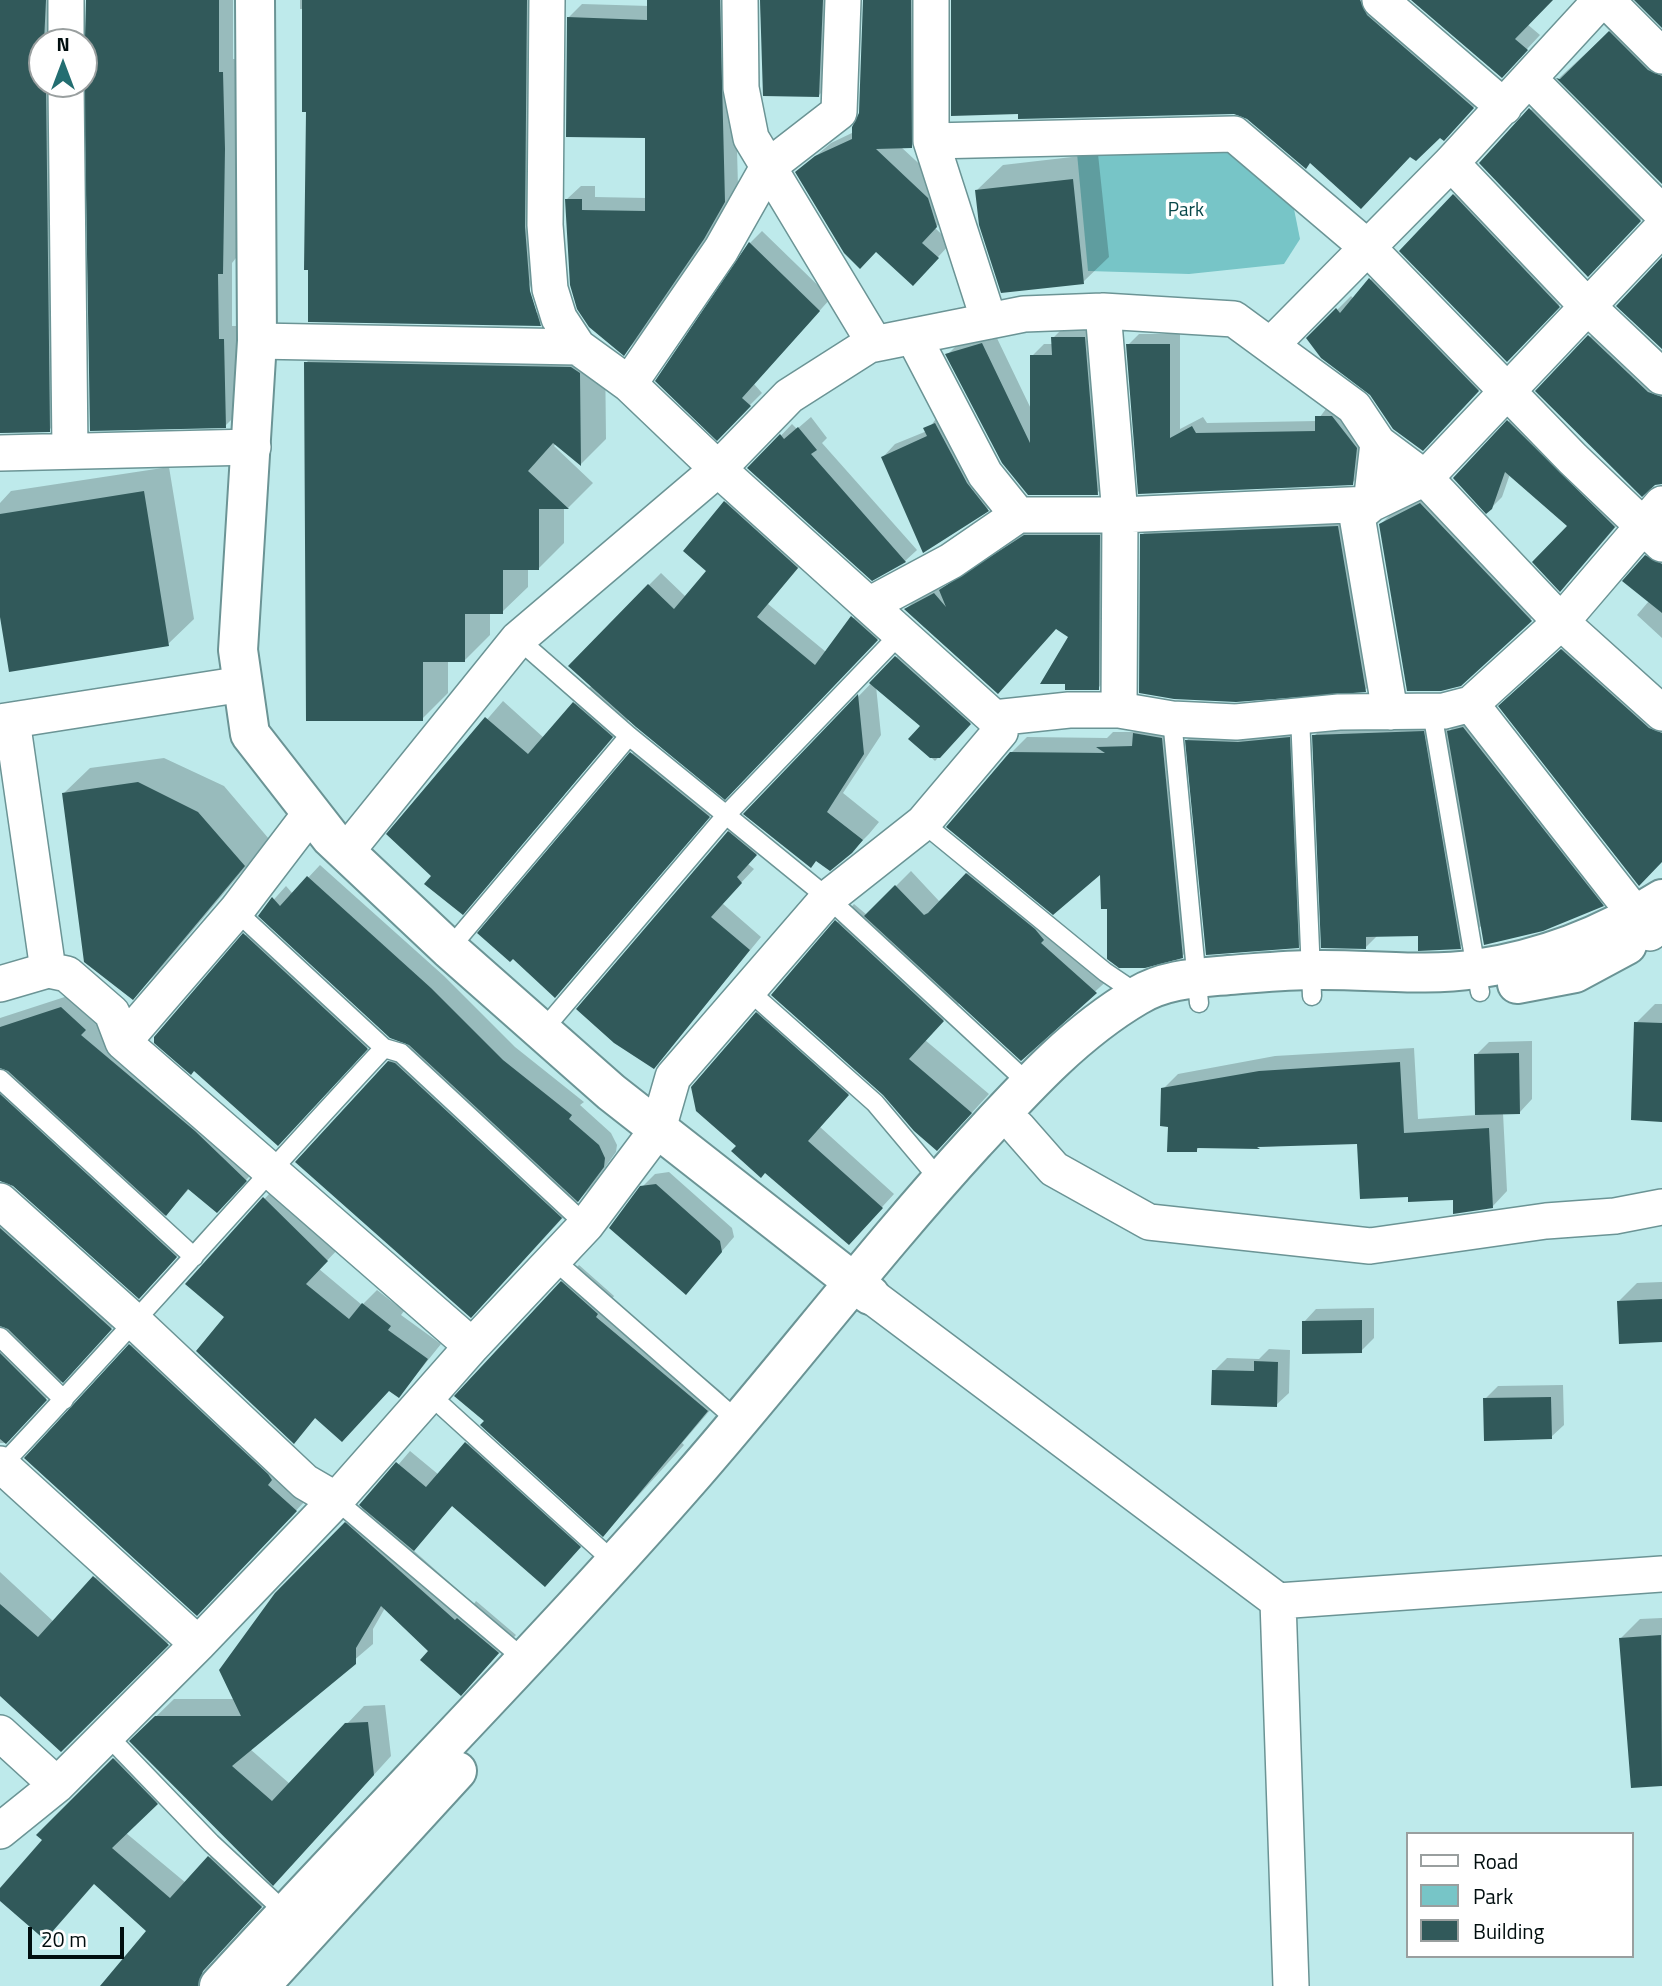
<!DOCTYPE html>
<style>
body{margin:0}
#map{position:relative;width:1662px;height:1986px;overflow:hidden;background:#beeaeb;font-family:"Titillium Web",sans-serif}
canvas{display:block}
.legend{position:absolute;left:1406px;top:1832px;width:228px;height:126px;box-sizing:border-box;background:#fff;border:2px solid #999f9f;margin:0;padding:9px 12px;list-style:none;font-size:21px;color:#010e0f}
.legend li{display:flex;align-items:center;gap:14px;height:35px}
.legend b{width:35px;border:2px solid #999f9f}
.north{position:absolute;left:28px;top:28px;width:70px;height:70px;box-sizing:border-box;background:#fff;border:2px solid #999f9f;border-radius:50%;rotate:0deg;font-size:19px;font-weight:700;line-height:28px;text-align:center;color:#010e0f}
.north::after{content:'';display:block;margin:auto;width:24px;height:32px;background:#236e71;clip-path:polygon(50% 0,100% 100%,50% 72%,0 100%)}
.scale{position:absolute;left:28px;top:1927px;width:96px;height:32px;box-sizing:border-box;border:4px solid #010e0f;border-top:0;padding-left:9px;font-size:21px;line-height:24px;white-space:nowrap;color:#010e0f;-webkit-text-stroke:5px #fff;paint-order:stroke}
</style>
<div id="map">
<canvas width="1662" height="1986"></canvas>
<ul class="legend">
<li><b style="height:9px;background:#fff"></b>Road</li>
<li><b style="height:19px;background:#77c5c7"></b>Park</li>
<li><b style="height:19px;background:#31595a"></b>Building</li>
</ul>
<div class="north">N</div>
<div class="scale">20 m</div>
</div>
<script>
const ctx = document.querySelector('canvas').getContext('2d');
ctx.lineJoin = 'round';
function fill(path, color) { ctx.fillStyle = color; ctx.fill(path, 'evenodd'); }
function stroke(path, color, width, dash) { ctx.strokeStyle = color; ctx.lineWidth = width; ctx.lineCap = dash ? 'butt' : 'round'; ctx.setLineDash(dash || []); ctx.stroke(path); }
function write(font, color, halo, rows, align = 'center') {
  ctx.font = font + ' "Titillium Web",sans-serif'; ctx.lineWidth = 7; ctx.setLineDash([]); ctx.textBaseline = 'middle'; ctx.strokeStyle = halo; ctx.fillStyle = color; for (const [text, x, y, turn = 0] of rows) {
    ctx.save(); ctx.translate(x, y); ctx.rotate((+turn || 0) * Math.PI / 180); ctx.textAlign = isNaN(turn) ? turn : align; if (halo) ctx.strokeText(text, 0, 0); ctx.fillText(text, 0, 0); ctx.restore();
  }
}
fill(new Path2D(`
 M1213,146L1249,159L1293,204L1300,239L1284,264L1189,274L1088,271L1077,153Z`), '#77c5c7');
fill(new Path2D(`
 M0,0H60L66,42H42V84H59L63,416L49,430L0,433Z
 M88,0H233V59H236L238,134L236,258L232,263V326H237L239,412L225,426L84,72Z
 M300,0H540L554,311L540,324L307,110L304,9H300ZM529,282L539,313H535L526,283Z
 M649,0H733L738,187L717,224L637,340L624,353L567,199L581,186H595V197L647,198V136L569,17L582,4L649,6Z
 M760,0H837L832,82L819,95L765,94Z
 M865,0H924L925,133L911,146L901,147L941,184L950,212L935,228L951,243L926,270L797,172L831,143L854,132L861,113Z
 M953,0H1379L1487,93L1457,125L1410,155L1311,161L1248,117L1235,112L1020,113Z
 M1413,0H1551L1527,24L1540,35L1515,62Z
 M1631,12L1662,41V182L1559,78Z
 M1550,90L1659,200L1607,256L1481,163Z
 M1098,154L1109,257L1083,282L977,190L1003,165Z
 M1466,184L1570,294L1519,348L1454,195Z
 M762,231L831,298L754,384L762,393L717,438L750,243Z
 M1384,265L1492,376L1437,435L1372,394L1309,338L1351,296L1354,299Z
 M1610,316L1662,365V483L1538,391Z
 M1065,326H1096L1109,481L1097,493H1028L947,355L959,343L994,332L1032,411V356L1044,344H1054L1053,338Z
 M1139,334H1180V429L1203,417L1207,423L1317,421L1328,406L1367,437L1363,472L1352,483L1140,492L1128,345Z
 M331,337L605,348L606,439L581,464L556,443L554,446L593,483L568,508H564V543L539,568H528V587L502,612H490V635L464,661H448V693L422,719L306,363Z
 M1519,411L1625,516L1571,579L1569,526L1510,474L1502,497L1491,508L1455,478Z
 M938,416L1000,497L988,509L883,457L895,444L927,431Z
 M811,417L827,438L822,443L917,550L905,561L872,579L750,468L792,424L797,429Z
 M169,467L194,619L168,644L0,606V503L11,491Z
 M737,491L809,555L768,604L826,652L864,605L889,627L725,797L629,719L462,913L433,876L388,834L503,701L544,738L592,685L649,585L661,573L686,597L709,570L725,503Z
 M1432,493L1542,609L1460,684L1381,524L1392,513Z
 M1352,512L1379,676L1365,690L1142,535L1156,521Z
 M1037,525H1110L1109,677L1098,688L1070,636L1057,627L906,609L916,599L947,585Z
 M1662,540V638L1637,615L1649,601L1646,556Z
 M1583,630L1662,701V861L1521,686Z
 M909,644L982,710L935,761L911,739L923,726L876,686L881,735L843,793L879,822L869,834L851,852L745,814Z
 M1445,710L1449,731L1463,717L1617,891L1603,905L1482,925L1460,947L1420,934L1378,935L1366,947L1314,736L1336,714Z
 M1150,718L1177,723L1198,941L1182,956L1108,907L1102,871L1011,753L1027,737L1107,738L1113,732H1136Z
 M1308,719L1317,927L1298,947L1187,740L1206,721Z
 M644,740L721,803L568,983L513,957L479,933Z
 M164,758L224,786L269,839L158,972L133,997L64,793L90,768Z
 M742,820L768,841L748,864L754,869L722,903L761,937L654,1067L729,832Z
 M982,859L1050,915L1111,977L1021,1059L960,1002L925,1040L989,1094L955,1131L884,1093L773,995L854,904L867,915L911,871L939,901Z
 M320,865L444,976L515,1047L584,1102L580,1105L611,1133L617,1145L616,1152L591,1187L489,1298L389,1062L408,1043L260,915L286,886L293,894Z
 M257,922L379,1035L290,1131L156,1037Z
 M77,993L261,1164L232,1195L190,1188L164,1216L191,1241L155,1281L14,1184L0,1180V1018Z
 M770,1001L860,1081L820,1127L894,1194L861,1230L738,1145L757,1013Z
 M1655,1004H1662V1120L1636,1023Z
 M1532,1041V1099L1520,1112L1503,1113L1507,1191L1492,1207L1454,1199L1410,1195L1358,1142L1259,1147L1200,1146L1196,1151L1170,1125L1163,1089L1178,1074L1275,1056L1414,1048L1418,1119L1477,1115L1476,1055L1489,1042Z
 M669,1172L732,1228L734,1237L686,1293L658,1270L660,1268L641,1188L655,1174Z
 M278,1184L341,1246L319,1269L362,1305L377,1290L404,1311L401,1315L441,1344L399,1396L390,1389L317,1416L307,1427L227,1316L188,1284Z
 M0,1198L126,1312L5,1443H0Z
 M579,1265L614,1296L611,1300L724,1394L682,1443L684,1445L603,1535L486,1420L562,1282Z
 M1662,1282V1340L1619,1301L1637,1283Z
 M1374,1308V1338L1361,1351L1304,1322L1316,1309Z
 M144,1331L310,1496L211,1599L130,1345Z
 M1269,1349L1290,1350L1289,1393L1276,1405L1214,1371L1227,1358L1259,1359Z
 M1563,1385L1564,1425L1551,1437L1485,1399L1498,1386Z
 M479,1431L592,1534L558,1572L453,1505L413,1550L474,1604L476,1601L516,1635L478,1676L430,1651L385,1608L373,1629V1644L250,1749L290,1784L364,1706L385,1705L391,1756L291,1866L131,1741L174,1699H235L276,1594L363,1506L410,1451L439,1475Z
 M110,1562L183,1628L61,1750L0,1694V1572L54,1622Z
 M1662,1618V1784L1633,1786L1620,1639L1640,1619Z
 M129,1744L171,1788L126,1833L186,1883L224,1842L276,1891L199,1976L181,1986H102L148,1932L95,1882L45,1938L0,1898V1890L44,1840L38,1835Z`), '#0003');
fill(new Path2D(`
 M0,0H46L42,84H46L50,432L0,433Z
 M86,0H219V72H223L225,149L223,274H218L219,339H224L226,428L90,431L84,76Z
 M302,0H527L525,227L530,291L541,326L308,322V270H304L306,112H302Z
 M647,0H720L725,202L704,239L624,356L589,327L577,309L570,285L565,199H582V210L645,211V138L566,137L567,17L647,20Z
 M760,0H823L819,97L763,96Z
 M863,0H911L912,148L876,149L928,198L937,227L922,243L939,258L913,286L876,252L860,269L844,253L795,172L815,156L852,139V127L859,113Z
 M951,0H1360L1367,15L1474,108L1444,141L1440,138L1416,161L1410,157L1361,209L1310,163L1306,169L1247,119L1234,114L1018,119V114L951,116Z
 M1411,0H1553L1515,39L1528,50L1502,78Z
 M1634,0H1662V28Z
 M1609,31L1648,70L1662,76V184L1556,78L1560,79Z
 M1529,108L1641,221L1588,277L1479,163Z
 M1073,179L1084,284L1001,293L979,225L975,190Z
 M1453,194L1560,307L1507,362L1399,251Z
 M749,242L820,311L742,398L751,406L717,441L655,381Z
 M1662,257V349L1616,306Z
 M1369,278L1479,391L1423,451L1393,429L1370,395L1321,358L1306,338L1336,308L1340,313Z
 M1588,335L1648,392L1662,397V484L1655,485L1642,497L1535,391Z
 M1051,337H1085L1098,495H1028L1002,463L945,354L982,343L1030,443V355H1052Z
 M1126,344H1170V438L1192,426L1196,433L1315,431V416H1332L1357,448L1353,485L1138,494Z
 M304,362L571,367L580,373L581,466L553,443L528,471L569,509H539V570H503V614H465V662H423V721H306Z
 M1507,420L1615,527L1560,592L1532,562L1567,526L1505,472L1492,509L1486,514L1453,478Z
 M935,423L967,483L989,511L923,553L881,457L927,436L923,428Z
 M798,427L817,450L811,454L906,562L872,581L747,468L780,434L784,439Z
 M144,491L169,646L9,672L0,617V514Z
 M724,501L798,568L757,617L815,665L851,616L878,640L725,800L636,727L568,666L648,584L674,609L706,571L683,551Z
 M1420,503L1532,621L1461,686L1441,691H1407L1379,524Z
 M1338,526L1366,692L1236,702L1174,699L1139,693L1140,534Z
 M1024,535H1100L1099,690H1065V684H1040L1068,637L1056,629L998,694L904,609L934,593L946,607L939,590Z
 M1645,555L1662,564V613L1622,581Z
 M1561,649L1649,728L1662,733V862L1639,886L1498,706Z
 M895,656L971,724L940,758H930L908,739L920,726L869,683Z
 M858,694L864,754L827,812L863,840L852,853L830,871L816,861L811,868L743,814Z
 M573,702L613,737L463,915L424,884L431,876L386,834L485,717L528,754Z
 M1463,727L1604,906L1543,931L1484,945L1447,731Z
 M1424,731L1461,949L1418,951V936L1366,937V949L1321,948L1312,735Z
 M1133,733L1162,738L1183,958L1145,968H1119L1107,959V909H1101L1100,875L1053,915L946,827L1010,752L1105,753L1096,747L1132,746Z
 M1290,737L1299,948L1206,955L1185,740L1238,742Z
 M630,752L710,817L555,998L513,959L510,962L477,933Z
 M138,782L198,812L245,866L133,1000L84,962L62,793Z
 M728,831L757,855L737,877L742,883L711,917L750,950L654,1069L614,1043L576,1009Z
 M966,873L1035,929L1044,940L1041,943L1097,993L1021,1061L864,916L895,885L924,915L928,913Z
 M307,876L431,988L503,1060L572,1115L569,1119L599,1145L605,1158L604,1167L578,1202L409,1045L390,1038L258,916L272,897L280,906Z
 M835,920L944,1021L909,1059L972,1113L937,1151L914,1131L883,1095L771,995Z
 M243,933L368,1049L278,1146L194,1071L191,1075L154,1043V1037Z
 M61,1007L86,1030L81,1035L195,1131L247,1181L217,1213L188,1189L166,1216L8,1071L0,1068V1027Z
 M756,1012L849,1095L808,1141L883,1208L849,1245L765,1173L761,1178L731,1151L736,1146L696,1111L691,1087Z
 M1634,1022L1662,1023V1122L1631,1120Z
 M1519,1053L1520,1114L1475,1115L1474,1054Z
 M388,1061L395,1063L562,1218L471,1318L295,1162Z
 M1400,1062L1404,1133L1489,1128L1493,1208L1453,1214V1200L1408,1202V1197L1360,1199L1357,1144L1257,1147L1260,1149L1197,1148V1152H1167L1168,1127L1160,1126L1161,1088L1259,1071Z
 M0,1094L177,1257L139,1299L13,1186L0,1181Z
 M656,1184L720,1241L722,1252L686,1295L609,1228L640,1186Z
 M263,1197L328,1261L306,1284L349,1319L362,1303L391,1326L388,1330L428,1359L399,1398L389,1391L342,1442L315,1418L294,1444L196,1351L224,1317L185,1284Z
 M0,1228L112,1329L63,1383L8,1329L0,1326Z
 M561,1281L598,1314L596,1317L708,1411L603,1537L480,1425L484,1421L454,1396Z
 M1662,1299V1342L1619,1344L1617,1301Z
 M1362,1320V1353L1302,1354V1321Z
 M129,1344L268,1474L272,1480L268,1485L297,1511L197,1616L24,1458Z
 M0,1353L47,1400L6,1444L0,1439Z
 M1254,1361L1278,1362L1277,1407L1211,1405L1212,1370L1254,1371Z
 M1551,1397L1552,1439L1484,1441L1483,1398Z
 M465,1442L581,1547L545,1587L452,1506L414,1551L359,1505L396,1462L426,1487Z
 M345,1522L455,1620L457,1618L499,1653L461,1696L420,1660L428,1651L381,1606L356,1648V1664L232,1766L272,1801L345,1723L368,1722L374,1775L273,1886L129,1741L155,1716H241L219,1670L275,1593Z
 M93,1576L169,1645L61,1752L0,1696V1604L38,1637Z
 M1661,1635L1662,1786L1631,1788L1619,1638Z
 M113,1758L158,1804L112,1848L170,1898L208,1856L262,1907L203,1971L198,1986H100L146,1931L94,1884L45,1940L0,1901V1888L42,1840L36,1835Z`), '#31595a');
const service = new Path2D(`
 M518,639L629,736L828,898L1029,1084
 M1432,712L1480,992
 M1300,716L1312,996
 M1172,719L1199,1003
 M923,823L1105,972L1139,995
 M236,911L384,1048L401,1053L586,1225
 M449,949L629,736
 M749,991L875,1103L928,1166L943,1178
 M543,1030L728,813L901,633
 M0,1079L194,1257
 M554,1260L738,1421
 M0,1337L64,1400
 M430,1395L614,1562
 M2,1465C131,1328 255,1186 384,1048
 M336,1500L525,1660
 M107,1735L211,1843L286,1913`);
const minor = new Path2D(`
 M66,0V42
 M547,0L545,225L550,289L559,318L578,347L629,384L718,469L994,718
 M740,0L741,88L751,138L875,344
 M931,0V141L989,321
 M1380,0L1504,107
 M1606,0L1662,56
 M1530,80L1662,213
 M66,84L70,451
 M931,141L1234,134L1367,247L1573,459L1662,544
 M1451,163L1588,307L1662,377
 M1103,311L1120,515L1119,710
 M913,336L985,474L1018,515
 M257,341L578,347
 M1272,344L1451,163L1601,0
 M629,384L721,250L768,167L839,112L843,0
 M1378,443L1371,504L1357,516L1390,712
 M0,453L253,447
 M869,605L951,561L1018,515H1120L1371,504L1425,478L1662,228
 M1471,704L1650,933
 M12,720L48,970
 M0,722L243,684
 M346,852L518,639L718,469L789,396L869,345L1024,314L1103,311L1234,319L1354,407L1378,443L1425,478L1561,622L1662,713
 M0,984L48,970L67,974L112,1013L123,1042L472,1346
 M123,1042L236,911L310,814
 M1018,1128L1054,1169L1149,1222L1370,1246L1546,1221L1615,1216L1662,1207
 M0,1201L136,1323L305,1482L336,1500
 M870,1295L1278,1601L1662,1574
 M0,1464L198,1644
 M1278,1601L1291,1986
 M0,1733L57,1785
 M0,1831L57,1785L198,1644L336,1500L472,1346L586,1225L658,1129L673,1077L828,898L923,823L1000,732L994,718L1069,710H1119L1172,719L1236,722L1339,712L1444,711L1471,704L1561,622L1662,504`);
const tertiary = new Path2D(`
 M255,0L257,341L238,650L250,734L331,838L449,949L611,1092L870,1295`);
const secondary = new Path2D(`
 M1517,984L1575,973L1627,945
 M219,1986C375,1815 539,1651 692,1476C788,1366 876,1250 975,1142C1024,1089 1074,1033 1137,996C1165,979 1197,978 1229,975C1258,973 1286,970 1315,970C1368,969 1424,977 1476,969C1544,959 1605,935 1662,899
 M260,1986L457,1771`);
stroke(service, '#6b9495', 21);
stroke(minor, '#6b9495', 38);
stroke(tertiary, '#6b9495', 42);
stroke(secondary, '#6b9495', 42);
stroke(service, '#fff', 18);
stroke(minor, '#fff', 35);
stroke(tertiary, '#fff', 38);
stroke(secondary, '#fff', 38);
write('19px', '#084749', '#fff', [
 ["Park",1186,211]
]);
</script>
